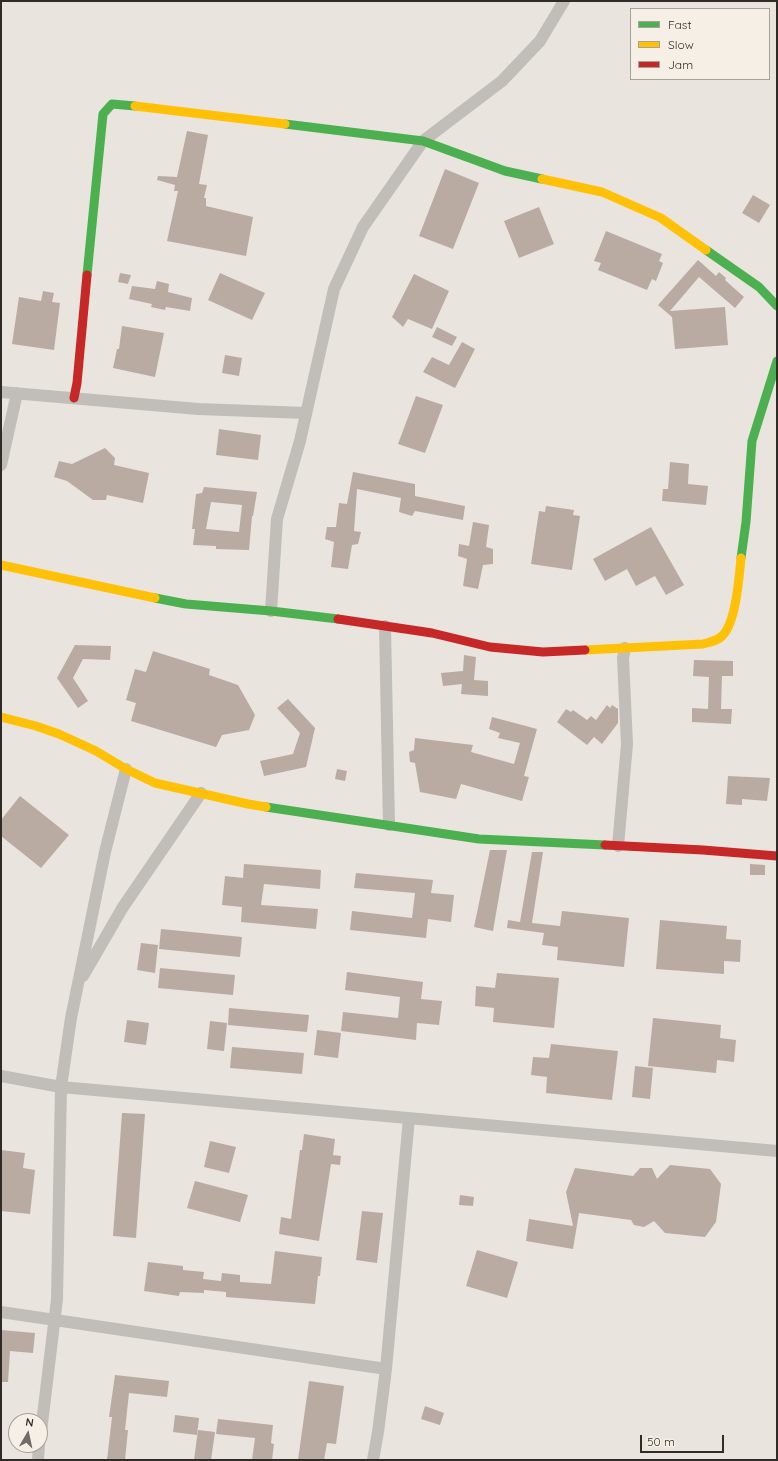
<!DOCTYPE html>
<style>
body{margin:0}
#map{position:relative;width:778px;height:1461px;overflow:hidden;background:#e9e4de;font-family:Quicksand,sans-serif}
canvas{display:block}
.frame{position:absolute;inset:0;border:2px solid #312b27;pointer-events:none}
.legend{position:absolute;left:630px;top:8px;width:140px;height:72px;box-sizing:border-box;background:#f6efe6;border:1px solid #a7a19a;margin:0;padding:5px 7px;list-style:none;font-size:12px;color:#312b27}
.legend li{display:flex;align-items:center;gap:8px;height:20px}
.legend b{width:20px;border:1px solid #a7a19a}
.north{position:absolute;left:8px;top:1413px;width:40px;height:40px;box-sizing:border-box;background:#f6efe6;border:1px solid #a7a19a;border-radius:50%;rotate:9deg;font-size:11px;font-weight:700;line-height:16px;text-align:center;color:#312b27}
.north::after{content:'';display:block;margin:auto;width:14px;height:18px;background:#716c67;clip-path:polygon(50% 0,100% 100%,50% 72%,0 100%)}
.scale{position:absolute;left:640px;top:1435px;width:84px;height:18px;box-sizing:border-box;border:2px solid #312b27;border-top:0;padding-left:5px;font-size:12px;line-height:14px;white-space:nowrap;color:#312b27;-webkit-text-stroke:3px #f6efe6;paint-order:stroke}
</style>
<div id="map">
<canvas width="778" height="1461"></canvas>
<div class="frame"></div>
<ul class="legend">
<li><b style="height:5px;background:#4caf50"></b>Fast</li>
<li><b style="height:5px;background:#ffc107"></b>Slow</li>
<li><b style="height:5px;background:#c62828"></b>Jam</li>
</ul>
<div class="north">N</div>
<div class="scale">50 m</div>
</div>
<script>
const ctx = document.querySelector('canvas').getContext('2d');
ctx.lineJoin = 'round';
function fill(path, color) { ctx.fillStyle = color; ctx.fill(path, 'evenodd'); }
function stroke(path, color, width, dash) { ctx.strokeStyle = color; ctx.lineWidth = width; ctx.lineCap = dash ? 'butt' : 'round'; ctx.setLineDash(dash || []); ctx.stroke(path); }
fill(new Path2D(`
 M187,131L208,135L199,184L207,185L204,198H206V206L253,217L246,256L167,241L178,191H174L175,185L157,180L158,176L177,177Z
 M445,169L479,183L453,249L419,236Z
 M753,195L770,205L759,223L742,213Z
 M539,207L554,244L519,258L504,221Z
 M606,231L662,254L659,261L663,263L656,281L652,279L647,290L598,270L601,263L594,261Z
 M698,260L716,276L719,272L726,278L725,280L744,297L735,308L699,277L670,311L725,307L728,345L675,349L672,317L658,305Z
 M120,273L131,275L128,284L118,282Z
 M220,273L265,293L252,320L208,300Z
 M414,274L449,291L432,329L408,319L403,327L392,317Z
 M157,281L169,284L168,292L192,298L190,311L166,307L165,310L151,307L152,304L129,299L132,286L155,289Z
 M43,291L54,293L52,302L60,303L54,350L12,344L19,297L41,301Z
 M122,326L164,333L155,377L113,368L117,349H119Z
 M437,327L457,337L452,346L432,337Z
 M462,342L475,349L455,388L423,372L432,357L449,365Z
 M225,355L242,358L239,376L222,373Z
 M416,396L443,405L425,453L398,444Z
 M219,429L261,435L258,460L216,455Z
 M105,448L115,458L114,465L149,473L143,503L107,495L106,500H93L67,481L54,477L59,461L72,464Z
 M670,462L689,464L688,484L708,486L706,505L662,501L663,489H668Z
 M353,472L415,484V496L465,506L463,520L415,511L412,516L399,512L401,498L357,489L354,531L361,532L358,544L352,545L348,569L331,567L334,542L325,539L327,527H336L339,503L347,504Z
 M204,487L257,492L253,516H252L249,550L216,549V546L193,545L195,529H192L196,494L202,493ZM211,502L242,505L239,532L206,529Z
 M546,506L574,510L573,515L580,516L572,570L531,564L539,511L545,512Z
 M473,522L489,525L486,547L493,549V564L483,565L478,589L463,586L467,559L458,556L459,544L469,546Z
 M651,527L684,585L666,595L655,576L636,586L627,569L605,581L593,559Z
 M75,645L111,646L110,660L83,659L73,678L88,701L78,708L57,678Z
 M153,651L210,669L209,675L238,685L255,715L249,730L222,735L216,747L131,721L136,703L126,700L135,669L146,672Z
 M464,655L476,657L474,680L488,681V696L461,694L462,684L443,686L441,673L463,671Z
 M694,660L733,661V676H722L721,709H732L731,724L692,722V708L708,709L709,677L693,676Z
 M288,699L315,728L306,767L264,776L260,761L293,754L300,733L277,708Z
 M607,705L610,708L612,705L618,709V723L602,744L594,737L587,745L557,722L566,709L571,712L573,710L587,720L591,716L596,720Z
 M492,717L537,729L524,776L529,777L522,801L461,784L456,799L420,792L415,763L410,762L409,752L414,750L415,738L473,745L471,752L514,764L520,743L498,738L500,733L489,729Z
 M337,769L347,771L345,781L335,779Z
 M728,776L770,778L767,801L742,799V805L726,804Z
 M20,796L69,835L41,868L1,836V820Z
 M490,850H507L493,931L474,927Z
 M532,852H543L532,923L560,926L562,911L629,918L624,967L557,960L558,947L542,945L544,933L507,928L508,920L520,922Z
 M244,864L321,870L320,889L264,884L261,905L318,909L316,929L241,922L242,907L222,905L225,876L243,878Z
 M750,864L765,865V875H750Z
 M356,873L433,880L431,893L454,895L451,922L428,919L426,938L350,930L352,911L412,918L415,893L354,888Z
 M660,920L727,926L726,939L741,940L740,962L724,961V974L656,969Z
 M161,929L242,937L240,957L159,949Z
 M141,943L158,945L155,973L137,970Z
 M160,968L235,975L233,995L158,988Z
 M347,972L423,982L421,999L442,1001L439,1025L417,1023L416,1040L341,1031L343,1012L398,1018L400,997L345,990Z
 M497,973L559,978L554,1028L493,1022L494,1008L475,1006L476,986L495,988Z
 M229,1008L309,1015L307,1032L228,1025Z
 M653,1018L721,1025L720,1038L736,1040L734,1062L717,1060L716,1073L648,1066Z
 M127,1020L149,1023L146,1045L124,1042Z
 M210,1021L227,1023L224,1051L207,1049Z
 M317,1030L341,1033L338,1058L314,1055Z
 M551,1044L618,1051L612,1100L546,1093L547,1077L531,1075L533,1057L549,1058Z
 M232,1047L304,1053L302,1074L230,1068Z
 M635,1066L653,1068L650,1099L632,1097Z
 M122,1113L145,1114L136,1238L113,1236Z
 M304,1134L335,1139L333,1155L341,1156L340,1165L331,1164L319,1241L279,1234L281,1217L291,1219L300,1150H302Z
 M210,1141L236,1147L229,1173L204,1167Z
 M1,1150L25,1153L23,1168L35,1170L30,1214L1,1211Z
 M670,1165L710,1169L721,1184L716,1222L705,1237L665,1233L654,1221L644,1227L634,1225L631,1220L579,1213L573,1249L526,1241L529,1219L573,1226L566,1192L575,1168L633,1176L640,1168H652L657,1179Z
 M195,1181L248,1195L240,1222L187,1208Z
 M460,1195L474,1197L473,1206L459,1205Z
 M362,1211L383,1213L377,1263L356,1260Z
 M477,1250L518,1262L507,1298L466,1286Z
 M275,1251L322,1257L320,1276H318L315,1304L226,1297V1292L204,1290V1293L180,1292L179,1296L144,1291L148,1262L183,1266V1270L204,1272L203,1279L221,1281L222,1273L240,1275V1282L271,1284Z
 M1,1330L35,1333L33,1353L10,1351L8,1382H1Z
 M115,1375L169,1381L167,1397L129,1393L125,1430H128L125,1460H107L112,1417H109Z
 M309,1381L344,1386L336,1444L327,1443L324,1460H298Z
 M425,1406L444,1413L440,1425L421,1419Z
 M175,1415L199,1418L197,1435L173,1432Z
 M218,1419L273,1425L271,1443L274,1444L272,1460H252L255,1438L216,1434Z
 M198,1430L215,1432L211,1460H194Z`), '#baaba2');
stroke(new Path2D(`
 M1,392L198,409L306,413
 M1,465L17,393
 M271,611L277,519L300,441L334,289L363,227L423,141L502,81L540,41L564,1
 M385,626L389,825
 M618,846L627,744L623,658L625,648
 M83,976L123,907L201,793
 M1,1076L61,1087L777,1151
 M1,1312L386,1369
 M40,1440L57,1299L61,1087L71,1018L105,852L126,769
 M38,1460L39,1445
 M373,1460L378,1432L386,1369L409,1118`), '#c1bdb8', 12);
stroke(new Path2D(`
 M285,124L423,141L505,171L542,179
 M706,250L759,287L777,306
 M87,275L103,114L112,104L135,106
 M741,558L746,522L752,441L777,361
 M155,598L186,604L271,611L338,619
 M266,807L479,839L605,845`), '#4caf50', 9);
stroke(new Path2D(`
 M135,106L285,124
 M542,179L602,192L661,218L706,250
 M1,565L155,598
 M585,650L703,644C710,642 718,641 723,635C736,621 739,578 741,558
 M1,717L36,726L59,734L96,751L126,769L155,783L248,804L266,807`), '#ffc107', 9);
stroke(new Path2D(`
 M74,398L77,383L87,275
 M338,619L432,633L490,647L543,652L585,650
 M605,845L703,850L777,856`), '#c62828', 9);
</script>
